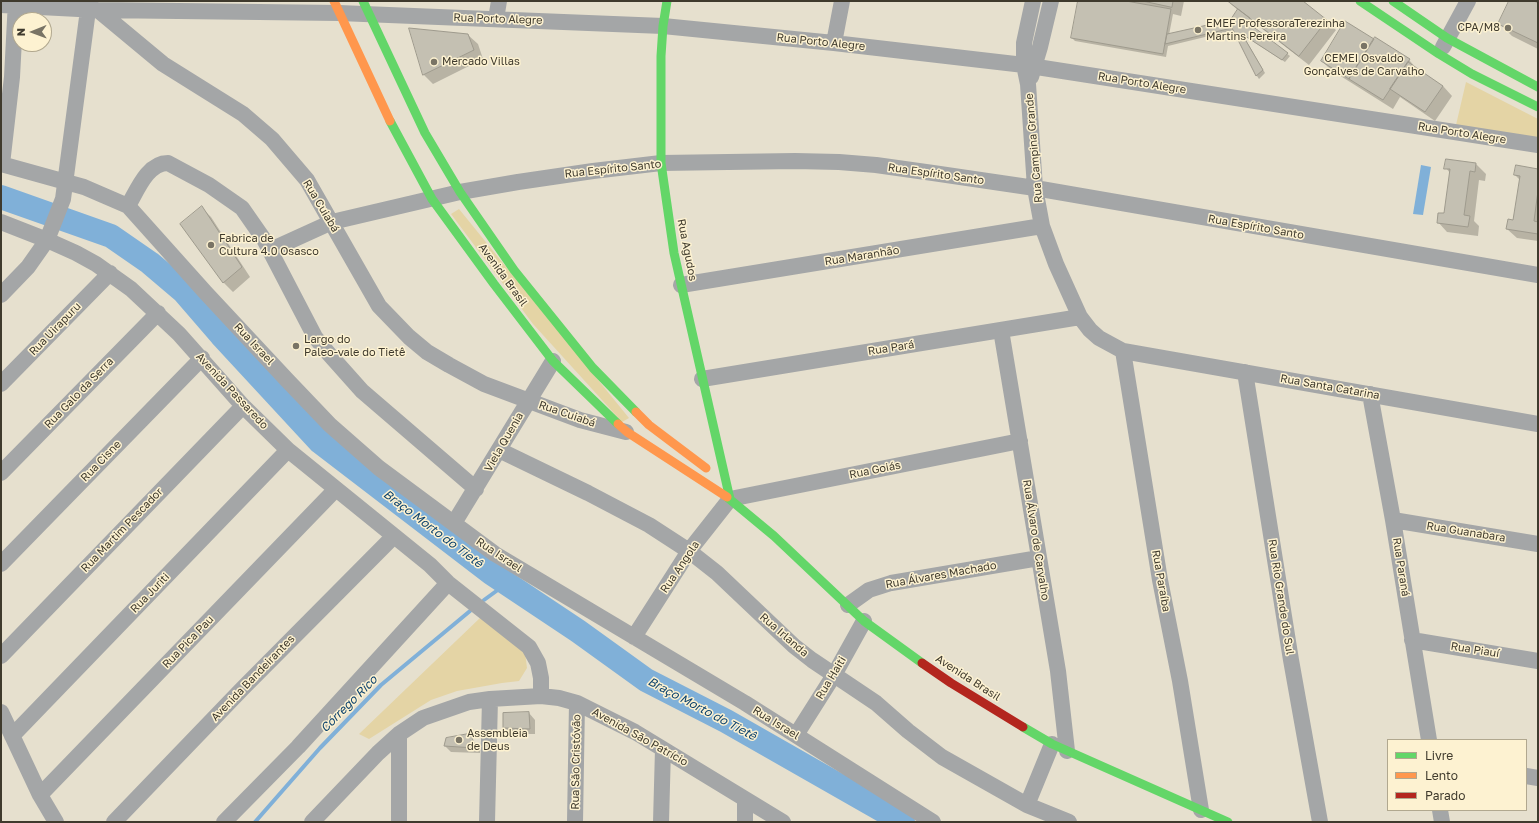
<!DOCTYPE html>
<meta charset="utf-8">
<style>
body{margin:0}
#map{position:relative;width:1539px;height:823px;overflow:hidden;background:#e6e0ce;font-family:"Golos Text",sans-serif}
canvas{display:block}
.frame{position:absolute;inset:0;border:2px solid #3f3a2d;pointer-events:none}
.legend{position:absolute;left:1387px;top:739px;width:140px;height:72px;box-sizing:border-box;background:#fdf2d1;border:1px solid #b1a88f;margin:0;padding:5px 7px;list-style:none;font-size:12px;color:#3f3a2d}
.legend li{display:flex;align-items:center;gap:8px;height:20px}
.legend b{width:20px;border:1px solid #b1a88f}
.north{position:absolute;left:12px;top:12px;width:40px;height:40px;box-sizing:border-box;background:#fdf2d1;border:1px solid #b1a88f;border-radius:50%;rotate:269deg;font-size:11px;font-weight:700;line-height:16px;text-align:center;color:#3f3a2d}
.north::after{content:'';display:block;margin:auto;width:14px;height:18px;background:#797465;clip-path:polygon(50% 0,100% 100%,50% 72%,0 100%)}
</style>
<div id="map">
<canvas width="1539" height="823"></canvas>
<div class="frame"></div>
<ul class="legend">
<li><b style="height:5px;background:#63d668"></b>Livre</li>
<li><b style="height:5px;background:#ff974d"></b>Lento</li>
<li><b style="height:5px;background:#b3261e"></b>Parado</li>
</ul>
<div class="north">N</div>
</div>
<script>
const ctx = document.querySelector('canvas').getContext('2d');
ctx.lineJoin = 'round';
function fill(path, color) { ctx.fillStyle = color; ctx.fill(path, 'evenodd'); }
function stroke(path, color, width, dash) { ctx.strokeStyle = color; ctx.lineWidth = width; ctx.lineCap = dash ? 'butt' : 'round'; ctx.setLineDash(dash || []); ctx.stroke(path); }
function write(font, color, halo, rows, align = 'center') {
  ctx.font = font + ' "Golos Text",sans-serif'; ctx.lineWidth = 3; ctx.setLineDash([]); ctx.textBaseline = 'middle'; ctx.strokeStyle = halo; ctx.fillStyle = color; for (const [text, x, y, turn = 0] of rows) {
    ctx.save(); ctx.translate(x, y); ctx.rotate((+turn || 0) * Math.PI / 180); ctx.textAlign = isNaN(turn) ? turn : align; if (halo) ctx.strokeText(text, 0, 0); ctx.fillText(text, 0, 0); ctx.restore();
  }
}
fill(new Path2D(`
 M1466,82L1538,119V132L1536,141L1456,125Z
 M459,209L629,418L622,422L533,324L451,214Z
 M481,617L525,652L527,668L519,681L502,683L457,691L431,700L369,739L359,734Z`), '#e4d4a5');
fill(new Path2D(`
 M1421,165L1431,167L1423,215L1413,214Z`), '#80b0d8');
fill(new Path2D(`
 M1079,1H1120L1128,2L1127,1H1184L1181,16L1173,14L1169,35L1230,21L1238,10L1227,1H1301L1326,21L1336,30L1309,65L1252,21L1249,25L1290,56L1285,62L1243,35L1265,73L1259,79L1257,76L1234,30L1168,46L1166,57L1075,41L1072,38Z
 M1510,1H1531L1538,4V49L1512,36L1499,23Z
 M410,29L468,35L478,44L483,59L433,84L424,75Z
 M1409,60L1418,70L1443,86L1452,96L1435,121L1400,97L1393,109L1331,70L1322,61Z
 M1447,160L1476,164L1486,174L1485,181L1479,180L1474,221L1479,226L1478,236L1447,232L1438,222L1445,214L1450,173L1446,168Z
 M1538,170V241L1517,238L1507,229L1514,221L1520,180L1515,175Z
 M202,208L211,217L250,277L233,292L224,283L181,224Z
 M529,713L535,720V734H510L504,727Z
 M468,735L480,749V753L451,752L445,746Z`), '#0003');
stroke(new Path2D(`
 M484,600L506,584
 M255,822L320,748L381,685L470,611`), '#80b0d8', 4);
stroke(new Path2D(`
 M1,197L111,236L150,263L183,291L221,335L320,442L491,573L578,631L646,680L726,721L903,822`), '#80b0d8', 24);
const building = new Path2D(`
 M1078,1H1126L1171,9L1163,54L1071,38Z
 M1143,1H1173L1172,7Z
 M1228,1H1303L1327,20L1299,56Z
 M1509,1H1534L1538,3V43L1498,24Z
 M1238,9L1250,18L1247,22L1288,53L1282,60L1242,34L1263,70L1256,76L1232,28L1165,44L1167,34L1230,20Z
 M1345,21L1374,39L1349,79L1321,61Z
 M409,28L468,34L474,50L423,75Z
 M1375,37L1410,59L1383,100L1349,79Z
 M1408,62L1443,86L1425,112L1390,89Z
 M1446,159L1476,163L1475,172L1470,171L1464,215L1470,216L1468,227L1437,223L1438,213H1444L1450,169H1444Z
 M1516,165L1538,169V191L1534,221L1538,222V234L1506,229L1508,219L1513,220L1520,176L1514,175Z
 M202,206L242,267L223,283L180,224Z
 M529,712L530,729L503,728V713Z
 M468,734L472,737L475,748L444,746L446,738Z`);
fill(building, '#c4c0b2');
stroke(building, '#9e9a8d', 1);
stroke(new Path2D(`
 M1033,1L1024,43V65L1028,84L1035,188L1042,226L1056,264L1080,317L1090,330L1099,338L1123,351L1538,424
 M1,5L98,10L339,13L663,26L834,43L1024,65L1538,145
 M98,10L163,64L243,114L272,139L307,180L379,306L409,337L427,352L449,365L484,384L580,420L626,432
 M496,19L499,1
 M834,43L842,1
 M1443,47L1468,1
 M1031,77L1040,47L1051,1
 M1,164L84,187L128,206L205,292L287,380L330,425L379,468L495,554L745,703L933,822
 M2,164L12,77L16,1
 M128,206C137,191 147,163 168,163L209,185L242,208L265,241L315,337L329,354L362,391L476,489
 M1,222L47,240L76,253L96,264L131,289L179,334L243,406L288,450L430,565L448,583L529,647L538,663L541,678V696
 M271,252L277,247L332,222L460,192L518,182L593,171L661,163L795,161L839,162L876,165L933,173L1035,188L1538,275
 M681,285L1042,226
 M1,295L28,267L47,240L63,199L88,10
 M1001,330L1058,671L1067,751
 M1123,351L1160,580L1180,681L1201,810
 M1245,372L1291,660L1320,822
 M702,379L1080,317
 M1,384L110,273
 M1370,394L1393,520L1429,740
 M499,450L588,493L649,525L689,551L717,573L794,646L812,660L876,703L908,731L942,757L1027,805L1069,822
 M1,473L158,313
 M1393,520L1538,544
 M454,523L553,361
 M1,564L202,358
 M848,605L869,590L891,583L1039,558
 M634,637L689,551L730,499L1020,441
 M1412,640L1538,661
 M1,656L243,406
 M1,712L40,795L56,822
 M399,734V822
 M796,735L834,675L864,621
 M12,736L288,450
 M1526,776L1538,778
 M40,795L336,489
 M1027,805L1052,744
 M1440,810L1442,822
 M114,822L242,689L394,536
 M224,822L298,747L448,583
 M312,822L378,753L399,734L423,718L469,702L490,699L541,696L559,698L577,703L635,732L783,822
 M487,822L490,699
 M575,822L577,703
 M661,822L663,749
 M745,822V799`), '#a4a6a7', 16);
stroke(new Path2D(`
 M363,1L425,133L460,192L514,270L593,368L636,412
 M667,1L663,26L661,56V163L674,253L730,499
 M1360,1L1439,54L1472,74L1538,107
 M1393,1L1447,38L1538,87
 M390,121L432,199L494,284L553,361L618,424
 M727,497L774,536L864,621L922,663
 M1023,727L1052,744L1228,822`), '#63d668', 9);
stroke(new Path2D(`
 M334,1L390,121
 M636,412L649,425L706,468
 M618,424L627,432L727,497`), '#ff974d', 9);
stroke(new Path2D(`
 M922,663L951,683L1023,727`), '#b3261e', 9);
for (const [x, y, r, color] of [
 [1508,28,4,"#797465"],
 [1198,30,4,"#797465"],
 [1364,46,4,"#797465"],
 [434,62,4,"#797465"],
 [211,245,4,"#797465"],
 [296,346,4,"#797465"],
 [459,740,4,"#797465"]
]) { const dot = new Path2D(); dot.arc(x, y, r, 0, 2 * Math.PI); ctx.fillStyle = color; ctx.fill(dot); stroke(dot, '#fdf2d1', 1.5); }
write('11px', '#3f3a2d', '#fdf2d1', [
 ["Rua Porto Alegre",498,19,2],
 ["Rua Porto Alegre",821,42,6],
 ["Rua Porto Alegre",1142,83,9],
 ["Rua Porto Alegre",1462,133,9],
 ["Rua Campina Grande",1034,148,-95],
 ["Rua Espírito Santo",613,169,-6],
 ["Rua Espírito Santo",936,174,8],
 ["Rua Cuiabá",321,206,59],
 ["Rua Espírito Santo",1256,227,10],
 ["Rua Agudos",687,250,79],
 ["Rua Maranhão",862,256,-9],
 ["Avenida Brasil",503,275,54],
 ["Rua Uirapuru",55,329,-46],
 ["Rua Israel",254,344,47],
 ["Rua Pará",891,348,-9],
 ["Rua Santa Catarina",1330,387,10],
 ["Avenida Passaredo",232,391,47],
 ["Rua Galo da Serra",79,393,-46],
 ["Rua Cuiabá",567,414,19],
 ["Viela Quenia",504,442,-60],
 ["Rua Cisne",101,461,-46],
 ["Rua Goiás",875,470,-11],
 ["Rua Martim Pescador",122,530,-46],
 ["Rua Guanabara",1466,532,9],
 ["Rua Álvaro de Carvalho",1036,540,81],
 ["Rua Israel",499,555,34],
 ["Rua Angola",680,567,-56],
 ["Rua Paraná",1401,567,81],
 ["Rua Álvares Machado",941,575,-10],
 ["Rua Paraíba",1161,581,80],
 ["Rua Juriti",150,593,-46],
 ["Rua Rio Grande do Sul",1281,597,81],
 ["Rua Irlanda",784,635,41],
 ["Rua Pica Pau",188,642,-46],
 ["Rua Piauí",1475,650,9],
 ["Avenida Bandeirantes",253,678,-46],
 ["Rua Haiti",831,678,-59],
 ["Avenida Brasil",968,678,33],
 ["Rua Israel",776,723,32],
 ["Avenida São Patrício",640,737,29],
 ["Rua São Cristóvão",576,762,-89]
]);
write('11px', '#3f3a2d', '#fdf2d1', [
 ["EMEF ProfessoraTerezinha",1206,24],
 ["Martins Pereira",1206,37],
 ["CPA/M8",1500,28,"right"],
 ["CEMEI Osvaldo",1364,59,"center"],
 ["Gonçalves de Carvalho",1364,72,"center"],
 ["Mercado Villas",442,62],
 ["Fabrica de",219,239],
 ["Cultura 4.0 Osasco",219,252],
 ["Largo do",304,340],
 ["Paleo-vale do Tietê",304,353],
 ["Assembleia",467,734],
 ["de Deus",467,747]
], 'left');
write('italic 12px', '#0d436e', '#fdf2d1', [
 ["Braço Morto do Tietê",433,529,37],
 ["Córrego Rico",349,704,-45],
 ["Braço Morto do Tietê",702,709,28]
]);
</script>
